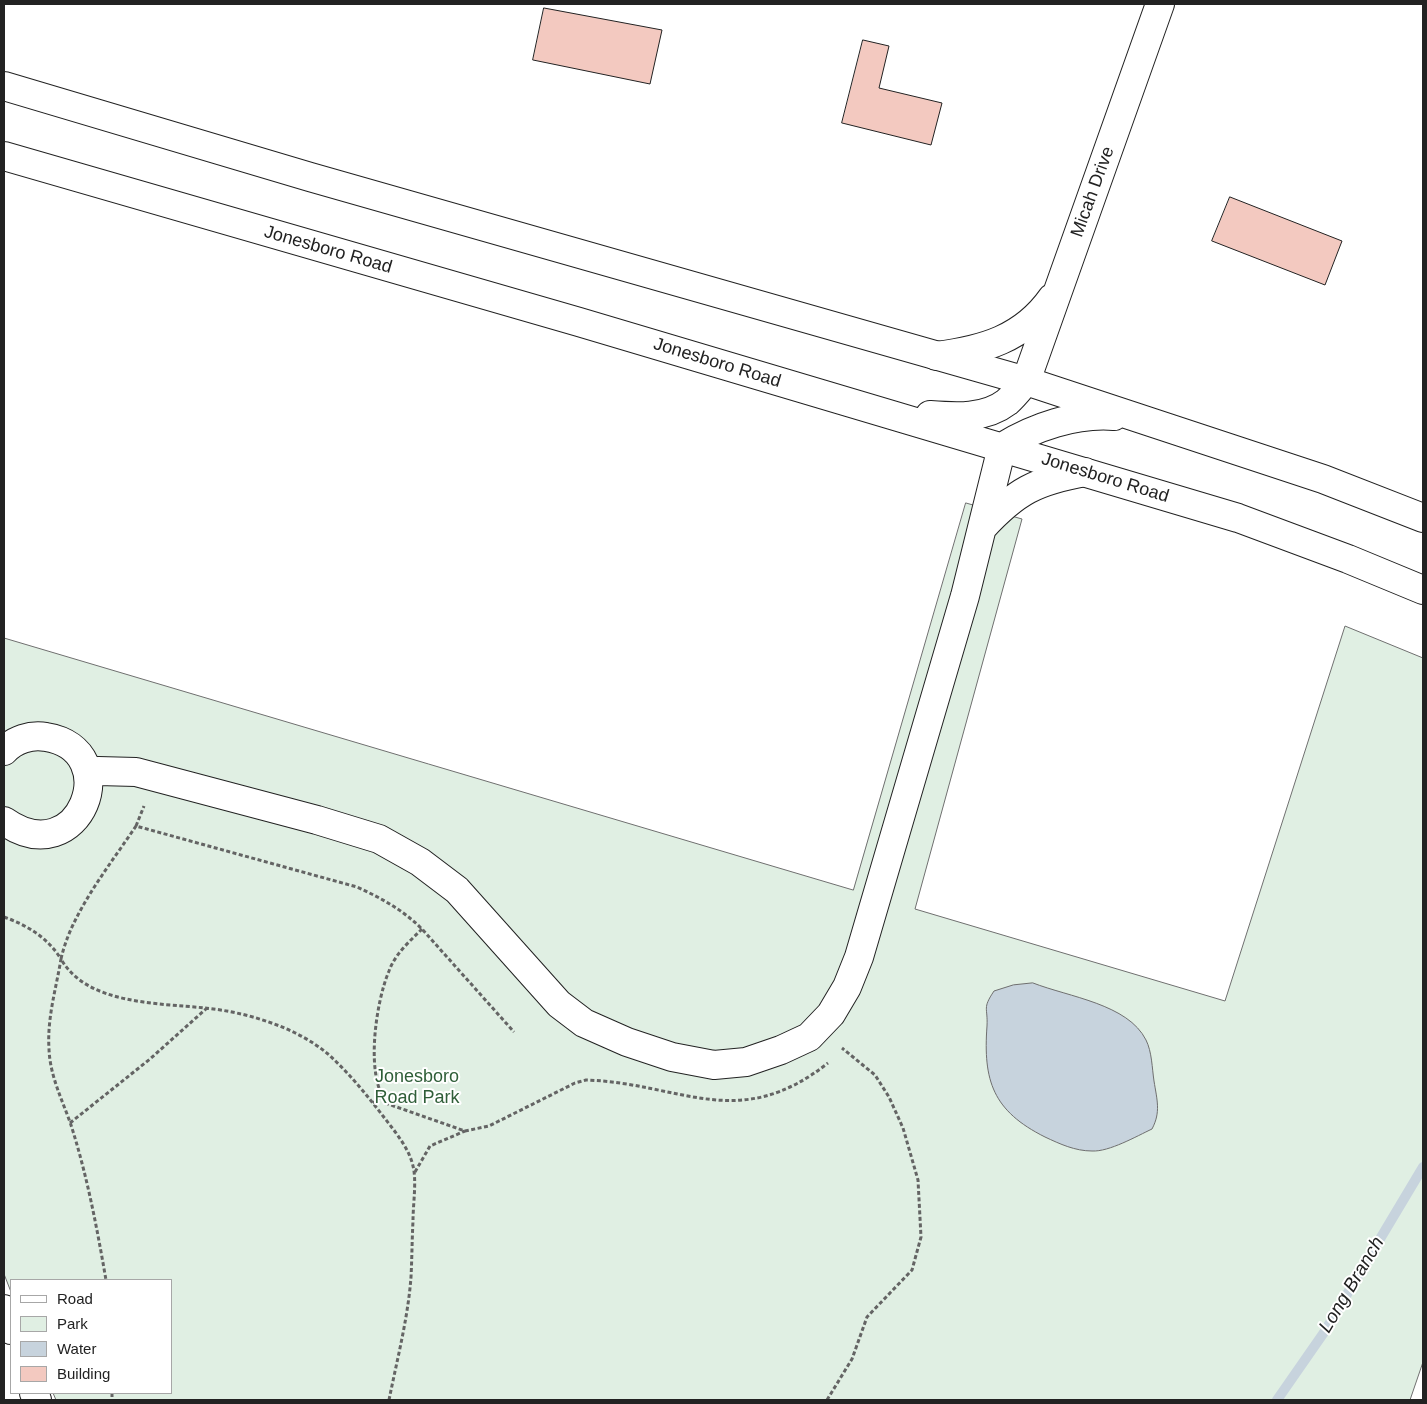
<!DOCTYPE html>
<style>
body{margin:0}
#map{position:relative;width:1427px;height:1404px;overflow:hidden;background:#fff;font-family:Helvetica,sans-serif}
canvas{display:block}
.frame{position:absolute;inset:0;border:5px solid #222;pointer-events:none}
.legend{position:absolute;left:10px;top:1279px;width:162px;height:115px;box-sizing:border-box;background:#fff;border:1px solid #a7a7a7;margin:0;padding:6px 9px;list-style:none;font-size:15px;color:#222}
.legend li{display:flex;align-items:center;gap:10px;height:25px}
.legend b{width:25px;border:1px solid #a7a7a7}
</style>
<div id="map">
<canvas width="1427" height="1404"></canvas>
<div class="frame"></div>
<ul class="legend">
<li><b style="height:6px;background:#fff"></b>Road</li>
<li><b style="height:14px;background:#e0efe3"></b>Park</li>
<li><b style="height:14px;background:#c7d3dd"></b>Water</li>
<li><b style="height:14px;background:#f3c9c0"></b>Building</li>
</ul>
</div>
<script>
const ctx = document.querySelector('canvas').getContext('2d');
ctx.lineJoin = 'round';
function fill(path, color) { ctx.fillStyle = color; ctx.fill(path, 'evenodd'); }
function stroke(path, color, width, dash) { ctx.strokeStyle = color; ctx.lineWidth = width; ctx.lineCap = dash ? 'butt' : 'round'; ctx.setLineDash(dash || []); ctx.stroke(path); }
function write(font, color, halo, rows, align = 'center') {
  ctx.font = font + ' Helvetica,sans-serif'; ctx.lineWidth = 4; ctx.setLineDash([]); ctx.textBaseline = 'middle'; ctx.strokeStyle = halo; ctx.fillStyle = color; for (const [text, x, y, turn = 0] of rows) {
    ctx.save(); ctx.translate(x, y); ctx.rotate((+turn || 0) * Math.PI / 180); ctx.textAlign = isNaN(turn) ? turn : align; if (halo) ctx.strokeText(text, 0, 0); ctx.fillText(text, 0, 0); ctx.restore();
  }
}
const green = new Path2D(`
 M966,503L1022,519L915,909L1225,1001L1345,626L1423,658V1362L1410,1400H56L53,1393H171V1280H11V1292L4,1274V638L853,890Z`);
fill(green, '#e0efe3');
stroke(green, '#6f6f6f', 1);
const water = new Path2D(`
 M1033,983C1069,997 1128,1004 1146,1040C1152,1052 1152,1068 1154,1081C1157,1100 1161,1112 1152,1129C1137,1136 1109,1152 1092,1151C1075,1151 1060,1144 1045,1137C993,1111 983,1081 987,1026C988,1007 982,1009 994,991L1013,985Z`);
fill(water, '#c7d3dd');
stroke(water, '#6f6f6f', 1);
stroke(new Path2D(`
 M1277,1400L1325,1331L1423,1167`), '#c7d3dd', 10);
const building = new Path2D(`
 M544,8L662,30L650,84L533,60Z
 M863,40L889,46L879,88L942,103L931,145L842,123Z
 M1230,197L1342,241L1325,285L1212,241Z`);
fill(building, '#f3c9c0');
stroke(building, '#222', 1);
const street = new Path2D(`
 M936,356C983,350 1023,339 1052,298
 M1026,381L1160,4
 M982,528C1016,491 1036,481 1085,472
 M4,751C14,740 31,734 46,737C127,750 80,875 4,821
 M88,773L98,771L136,772L317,820L379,839L420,862L457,890L559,1004L584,1023L627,1042L672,1057L714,1065L746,1062L781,1050L809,1037L831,1014L847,987L859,957L965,596L1002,447
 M4,1309L11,1330
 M34,1393L37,1400`);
const primary = new Path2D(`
 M4,86L310,177L1026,381L1323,479L1423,518
 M4,156L579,322L1238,518L1348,559L1423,590
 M930,415C956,417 985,419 1007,402C1014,396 1020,388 1026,381
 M1002,447C1034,427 1076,413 1114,416`);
stroke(street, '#222', 30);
stroke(primary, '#222', 30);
stroke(new Path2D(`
 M136,826L144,806
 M4,917C27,925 48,938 61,959C56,989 47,1018 49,1049C50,1076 62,1099 71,1125C87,1175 97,1228 106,1280
 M422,929C410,941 395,954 389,971C376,1001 364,1079 388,1104L465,1131L489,1126L575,1083L586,1080C681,1083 738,1134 828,1063
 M373,1103L381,1097
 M70,1123L150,1059L207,1008
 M415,1172L430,1146L465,1131
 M112,1393V1400
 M389,1400C397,1360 408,1318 411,1277C412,1258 412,1239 413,1221C413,1205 416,1187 414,1171C411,1150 396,1133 383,1116C366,1094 348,1072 328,1054C296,1027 246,1012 205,1008C159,1003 87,1005 61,959C71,913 110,865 136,826L357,887C381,898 403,910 422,929L514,1032
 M827,1400L852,1359L867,1317L912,1270L921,1237L918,1180L903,1128L889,1097L875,1075L842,1048`), '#646464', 3, [4, 2.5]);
stroke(street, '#fff', 28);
stroke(primary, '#fff', 28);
write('18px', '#222', '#fff', [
 ["Micah Drive",1093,192,-70],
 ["Jonesboro Road",328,250,16],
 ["Jonesboro Road",717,363,17],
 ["Jonesboro Road",1105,478,17]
]);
write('18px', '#2f5e38', '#fff', [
 ["Jonesboro",417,1077],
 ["Road Park",417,1098]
]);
write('italic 19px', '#222', '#fff', [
 ["Long Branch",1352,1285,-59]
]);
</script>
